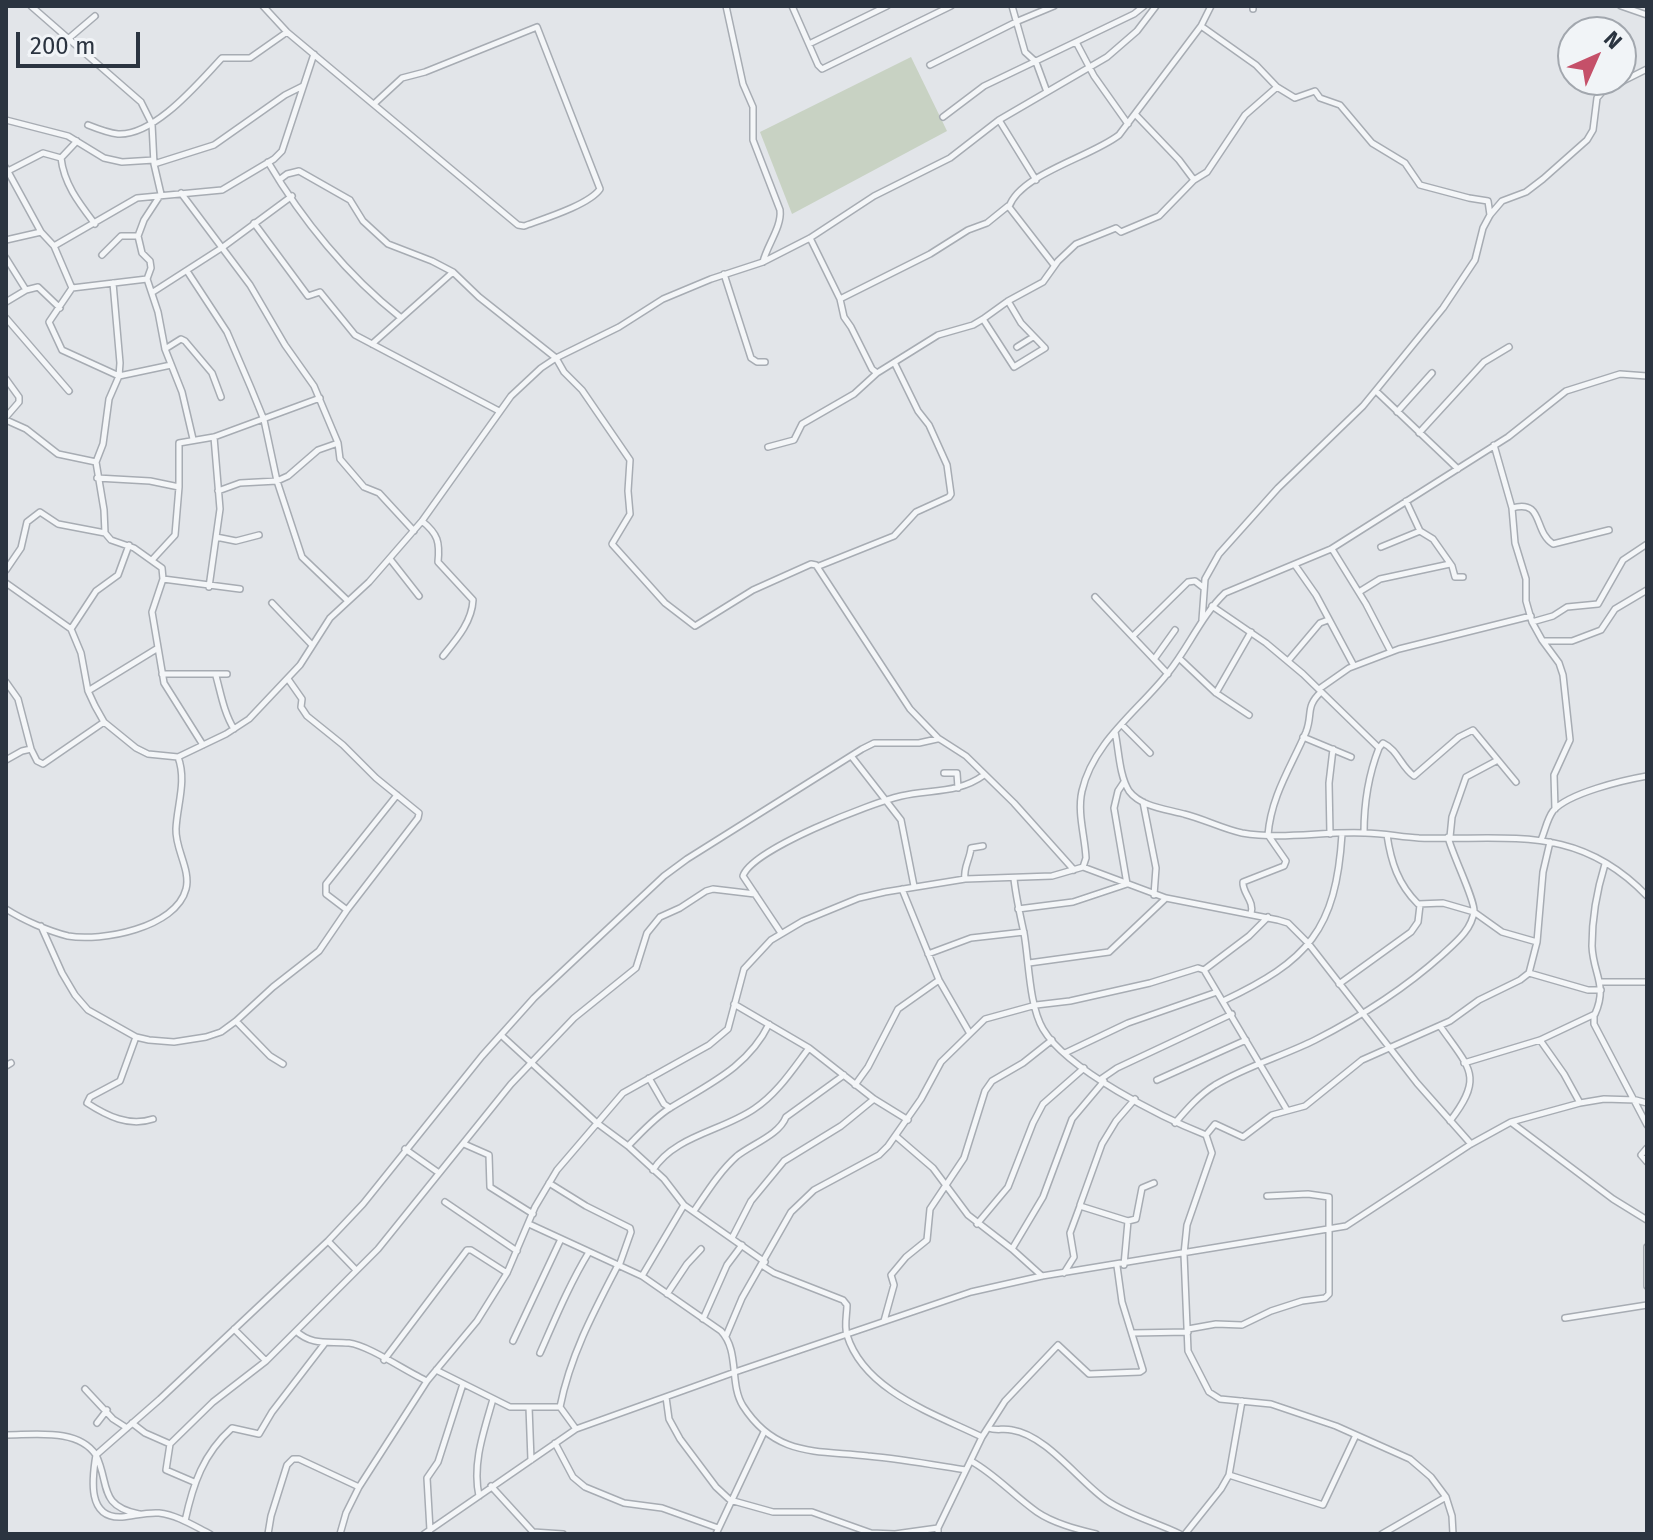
<!DOCTYPE html>
<style>
body{margin:0}
#map{position:relative;width:1653px;height:1540px;overflow:hidden;background:#e2e5e9;font-family:"Fira Sans",sans-serif}
canvas{display:block}
.frame{position:absolute;inset:0;border:8px solid #2b3440;pointer-events:none}
.north{position:absolute;left:1557px;top:16px;width:80px;height:80px;box-sizing:border-box;background:#f1f4f7;border:2px solid #a2a7ae;border-radius:50%;rotate:45deg;font-size:22px;font-weight:700;line-height:32px;text-align:center;color:#2b3440}
.north::after{content:'';display:block;margin:auto;width:28px;height:36px;background:#c55069;clip-path:polygon(50% 0,100% 100%,50% 72%,0 100%)}
.scale{position:absolute;left:16px;top:32px;width:124px;height:36px;box-sizing:border-box;border:4px solid #2b3440;border-top:0;padding-left:10px;font-size:24px;line-height:28px;white-space:nowrap;color:#2b3440;-webkit-text-stroke:6px #f1f4f7;paint-order:stroke}
</style>
<div id="map">
<canvas width="1653" height="1540"></canvas>
<div class="frame"></div>
<div class="north">N</div>
<div class="scale">200 m</div>
</div>
<script>
const ctx = document.querySelector('canvas').getContext('2d');
ctx.lineJoin = 'round';
function fill(path, color) { ctx.fillStyle = color; ctx.fill(path, 'evenodd'); }
function stroke(path, color, width, dash) { ctx.strokeStyle = color; ctx.lineWidth = width; ctx.lineCap = dash ? 'butt' : 'round'; ctx.setLineDash(dash || []); ctx.stroke(path); }
fill(new Path2D(`
 M911,57L947,131L792,214L760,132Z`), '#c8d2c3');
const minor = new Path2D(`
 M31,6L141,102L152,124L154,164L214,145L285,95L303,86
 M263,6L287,32L518,225L524,226C543,219 589,205 600,189L537,27L425,72L402,78L375,103
 M726,6L743,84L753,107V140L780,210C782,227 767,245 763,262
 M792,6L818,65L822,69L951,6
 M1012,6L1025,52L1036,62L1047,92
 M1621,6L1647,15
 M1253,9V6
 M1201,26L1256,65L1277,87L1295,98L1315,91L1320,98L1340,105L1372,143L1405,163L1420,185L1469,198L1488,201L1490,215
 M68,39L95,16
 M1076,42L1094,76L1128,124
 M809,44L887,6
 M930,65L1018,21L1054,6
 M1135,114L1179,160L1194,180
 M943,117L984,86L1134,14L1144,6
 M6,120L68,136L104,158L122,162L154,160
 M999,120L1036,180
 M88,125C98,129 108,133 118,134C155,136 199,82 222,58H250L287,32
 M61,158L77,141
 M268,162C302,220 348,276 400,317
 M154,164L161,194L144,220L138,236L142,253L150,261L151,268L147,279L158,312L165,349L182,392L193,439
 M6,168L41,232L54,246L72,288L49,322L62,350L119,376L171,365
 M8,171L43,153L61,158C64,184 79,203 95,224
 M279,180L287,174L299,171L350,200L363,221L388,244L432,261L453,272L479,297L556,358L564,372L582,390L630,460L628,491L630,514L612,544L665,603L695,626L753,590L811,564L816,565L910,709L938,738L966,756L1014,803L1074,870
 M181,193L250,285L285,345L314,386L338,443L340,459L364,487L379,493L414,531
 M254,223L308,296L320,292L355,335L499,411
 M810,238L840,299L844,317L851,327L872,369L877,373L938,335L973,325L983,319L1008,301L1043,282L1058,261L1076,244L1116,228L1121,232L1159,216L1194,180L1207,172L1245,115L1277,87
 M6,240L41,232
 M54,246L137,198L222,190L274,159L282,151L314,54
 M102,255L121,236H138
 M6,258L26,290L38,287L60,308
 M1054,265L1009,207C1020,174 1091,157 1119,135L1201,26L1211,6
 M187,271L227,332L251,388L264,420L277,481L302,557L348,601
 M724,274L751,358L757,362H765
 M113,283L120,363L119,376L109,399L103,444L96,462L104,510L105,533L111,540L134,548L162,568L163,579L152,612L164,683L203,745
 M72,288L147,279
 M153,292L223,247L292,196
 M840,299L930,254L968,230L987,223L1008,206
 M6,302L26,290
 M6,318L69,391
 M983,319L1014,367L1045,348L1021,323L1008,301
 M372,344L453,272
 M1017,347L1033,337
 M165,349L181,339L185,341L212,373L221,397
 M6,379L19,397V402L6,417
 M1376,391L1458,469
 M1397,412L1432,373
 M6,420L26,429L58,454L96,462
 M1419,433L1484,362L1509,347
 M1494,445L1512,508L1515,543L1526,579V601L1532,622L1542,640L1559,663L1563,675L1570,740L1554,775L1555,809
 M768,447L794,440L802,424L854,394L877,373
 M97,478L150,481L179,487
 M218,491L240,483L277,481L288,476L318,450L338,443
 M1406,501L1420,531L1433,539L1452,566L1455,577H1463
 M1512,508C1544,499 1533,531 1553,544L1609,530
 M422,521C438,534 440,542 438,562L473,600C472,622 456,640 443,656
 M216,537L236,541L259,535
 M1381,547L1420,531
 M1332,549L1366,604L1391,652
 M390,559L419,596
 M152,560L175,535L179,487V443L214,437L320,398
 M1295,565L1316,595L1354,666
 M819,566L894,536L916,512L949,497L951,494L947,465L929,425L918,411L895,364
 M6,570L21,548L27,522L40,512L58,524L105,533
 M163,579L240,589
 M6,583L71,629L81,653L88,691L95,706L104,722L136,748L148,754L178,757L226,734L249,719L300,665L330,618L369,582L422,521L511,396L541,368L556,358L619,327L663,299L711,279L763,262L810,238L874,196L950,158L999,120L1107,57L1137,31L1156,6
 M209,587L220,509L214,437
 M1359,592L1380,579L1450,564
 M1095,597L1168,674
 M272,603L312,645
 M1212,606L1266,643L1303,674L1379,748C1368,776 1364,803 1364,833
 M1202,620L1205,579L1219,554L1278,488L1363,406L1443,308L1475,260L1483,228L1490,215L1502,201L1526,192L1543,179L1587,140L1593,130L1597,98L1603,91L1647,69
 M1532,622L1553,616L1567,607L1598,604L1623,560L1647,544
 M71,629L96,591L118,575L129,545
 M1134,635L1188,582L1195,581L1204,588
 M1543,641H1572L1601,630L1615,609L1647,590
 M1155,658L1175,630
 M1179,658L1216,693L1249,715
 M1288,661L1320,623L1328,620
 M162,674H227
 M216,676C221,694 224,713 234,729
 M6,682L18,699L31,749
 M1319,689L1349,668L1399,649L1531,616
 M88,691L158,648
 M1216,693L1251,632
 M1122,725L1150,753
 M1115,732C1119,750 1119,775 1129,791C1141,807 1166,809 1184,814C1204,819 1223,829 1242,833C1283,840 1324,831 1365,833C1383,833 1401,837 1419,838C1509,841 1577,823 1647,896
 M1303,737L1351,757
 M1379,748L1383,743C1398,750 1401,767 1414,776L1459,737L1473,730L1516,782
 M852,757L901,820L914,886
 M6,760L22,751L31,749L37,761L43,764L104,722
 M944,773H957L958,788
 M1143,802L1156,868L1154,895
 M1330,834L1329,783L1333,749
 M1387,835C1391,862 1398,884 1418,904L1443,903L1474,912L1502,932L1537,942
 M1450,837L1452,817L1466,777L1496,761
 M1541,840C1545,831 1547,819 1553,811C1568,793 1624,780 1647,776
 M1083,867L1166,898L1278,920L1288,923L1308,943L1417,1083L1471,1144
 M965,879C963,868 970,859 971,848L983,846
 M1014,879C1016,897 1020,915 1024,933C1029,961 1029,1005 1043,1029C1067,1070 1163,1118 1206,1135L1212,1153L1187,1225L1184,1254L1188,1351L1209,1392L1220,1399L1271,1404L1336,1426L1410,1459L1431,1477L1446,1497L1452,1516L1453,1534
 M902,889L939,980L969,1032
 M6,909C23,920 48,931 68,936C101,942 176,928 186,889C191,870 175,849 176,829C177,805 187,781 178,757
 M1018,909L1073,902L1127,884L1114,808L1118,791L1124,782
 M347,910L326,894V884L397,795
 M1251,914C1255,901 1242,893 1243,882L1284,866L1286,861L1268,835C1271,796 1291,767 1306,732C1313,714 1305,707 1321,692
 M41,926L62,973L75,995L88,1010L136,1037L149,1040L174,1042L206,1037L221,1032L236,1021L273,987L319,951L347,910L418,818L419,813L376,778L343,745L307,716L301,707L302,699L288,679
 M781,933L743,876C752,849 871,803 901,796C930,789 958,794 984,775
 M928,954L971,938L1024,932
 M1029,963L1109,952L1165,899
 M1204,970L1287,1110
 M1529,973L1588,990H1601
 M1601,982H1647
 M1339,984L1411,932L1418,922L1420,905
 M1223,1001C1308,961 1336,930 1342,834
 M734,1004L809,1048L874,1099L908,1120
 M1594,1015V1024L1647,1125
 M236,1021L270,1056L283,1064
 M1440,1026C1469,1068 1485,1076 1450,1121
 M501,1035L597,1123L628,1146L664,1179L684,1205L765,1262
 M136,1037L120,1081L90,1097L87,1103C107,1116 129,1127 153,1119
 M1540,1040L1564,1074L1580,1103
 M1065,1053L1128,1023L1217,992
 M1464,1063L1540,1040L1595,1014C1608,985 1593,974 1592,946C1592,918 1597,890 1605,864
 M6,1066L11,1063
 M649,1078L664,1104L670,1108
 M1101,1079L1117,1068L1232,1014
 M1157,1080L1246,1040
 M855,1085L868,1067L898,1009L939,980
 M1175,1123C1187,1109 1199,1095 1215,1085C1247,1066 1283,1056 1315,1040C1362,1016 1403,990 1442,955C1455,943 1472,930 1474,911C1475,900 1452,854 1448,837
 M1512,1123L1613,1199L1647,1220
 M1206,1135L1215,1124L1243,1137L1272,1115L1305,1106L1362,1060L1450,1021L1479,1000L1520,980L1529,973L1537,942L1543,872L1550,842
 M897,1137L933,1168L968,1215L1012,1249L1042,1276
 M464,1144L489,1155L490,1187L533,1214
 M628,1146C641,1133 654,1118 670,1108C709,1084 748,1067 769,1024
 M1647,1148L1641,1155L1647,1162
 M405,1149L439,1173
 M653,1170C674,1136 722,1131 754,1109C777,1094 793,1069 809,1048
 M549,1183L586,1206L630,1228L631,1232L619,1266
 M445,1202L517,1251
 M1080,1205L1102,1144L1116,1121L1135,1099
 M694,1211C707,1192 720,1171 737,1156C752,1144 779,1135 786,1117L844,1075
 M529,1224L642,1276L721,1331C740,1351 729,1384 743,1406C776,1457 816,1450 868,1456C901,1459 934,1465 966,1470
 M977,1224L1008,1187L1033,1123L1043,1104L1084,1068
 M732,1238L751,1201L784,1161L841,1126L874,1099
 M328,1241L356,1270
 M1647,1247V1286
 M1012,1249L1043,1197L1072,1119L1104,1081
 M1124,1265L1128,1221L1136,1219L1142,1188L1154,1183
 M763,1266L774,1273L843,1300L847,1305C847,1315 844,1325 847,1335C864,1391 935,1414 982,1437
 M1064,1273L1074,1257L1070,1233L1080,1206L1128,1221
 M642,1276L684,1205
 M667,1294L687,1264L701,1249
 M1565,1318L1647,1305
 M703,1319L727,1265L742,1245
 M884,1321L894,1285L891,1275L906,1257L927,1240L930,1209L964,1158L985,1091L992,1081L1023,1063L1052,1040
 M234,1329L266,1361
 M1188,1329L1216,1324L1242,1325L1271,1311L1302,1301L1325,1298L1329,1294V1197L1308,1194L1267,1196
 M296,1331C312,1346 329,1341 349,1343C368,1345 407,1372 427,1381
 M1132,1333L1188,1332
 M726,1336L742,1298L791,1212L814,1190L879,1155L888,1146L921,1099L941,1062L985,1019L1036,1005L1070,1001L1150,983L1198,968L1204,970L1249,936L1268,917
 M513,1341L561,1239
 M540,1353C555,1319 570,1283 589,1252
 M384,1360L467,1250H471L507,1273
 M436,1370L510,1407H560L576,1429
 M85,1389L113,1419L127,1428
 M666,1397L669,1419L680,1439L716,1487L730,1500L773,1512H812L871,1533L895,1534L938,1528
 M529,1407L531,1460
 M560,1407C570,1356 594,1311 618,1265
 M97,1423L107,1410
 M132,1423L145,1433L170,1444L213,1402L266,1361L378,1249L511,1084L574,1018L636,968L647,933L660,917L680,908L706,891L713,889L755,894
 M988,1428C997,1431 1003,1428 1012,1430C1046,1435 1079,1481 1106,1500C1129,1516 1156,1522 1180,1534
 M6,1435C35,1435 78,1428 96,1455C92,1479 87,1519 122,1517C134,1516 146,1512 159,1513C177,1515 194,1526 210,1534
 M555,1443L573,1477L585,1487L624,1503L662,1508L718,1528
 M170,1444L166,1470L194,1482
 M971,1461C996,1475 1013,1495 1037,1512C1053,1523 1076,1529 1096,1534
 M1229,1475L1323,1505L1356,1435
 M491,1486L533,1532L563,1534
 M479,1496C472,1463 484,1431 493,1399
 M139,1514C98,1506 110,1484 96,1455L160,1399L328,1241L363,1204L482,1056L534,998L664,876L687,859L862,749L874,743H919L937,739
 M185,1521C193,1484 203,1454 232,1428L259,1434L272,1412L325,1343
 M430,1530L427,1478L438,1462L463,1384
 M268,1534L271,1516L287,1465L293,1459H299L359,1487
 M340,1534L346,1513L359,1487L427,1381L477,1321L507,1273L535,1207L557,1170L623,1093L709,1045L728,1029L744,969L771,940L803,921L859,898L885,892L965,879L1052,876L1083,867L1086,858C1085,836 1077,813 1082,791C1093,742 1139,710 1168,673C1189,647 1201,616 1225,593L1331,549L1508,437L1566,391L1620,374L1647,376
 M424,1534L576,1429L735,1372L971,1292L1042,1276L1346,1226L1471,1144L1511,1122L1580,1103L1604,1099L1636,1100L1647,1103
 M716,1534L764,1432
 M938,1534V1528L982,1437L1005,1401L1058,1345L1089,1374L1140,1372L1143,1370L1122,1302L1117,1266
 M1185,1534L1221,1489L1229,1475L1242,1401
 M1382,1534L1446,1497`);
stroke(minor, '#a7acb3', 8);
stroke(minor, '#f4f6f8', 5);
</script>
